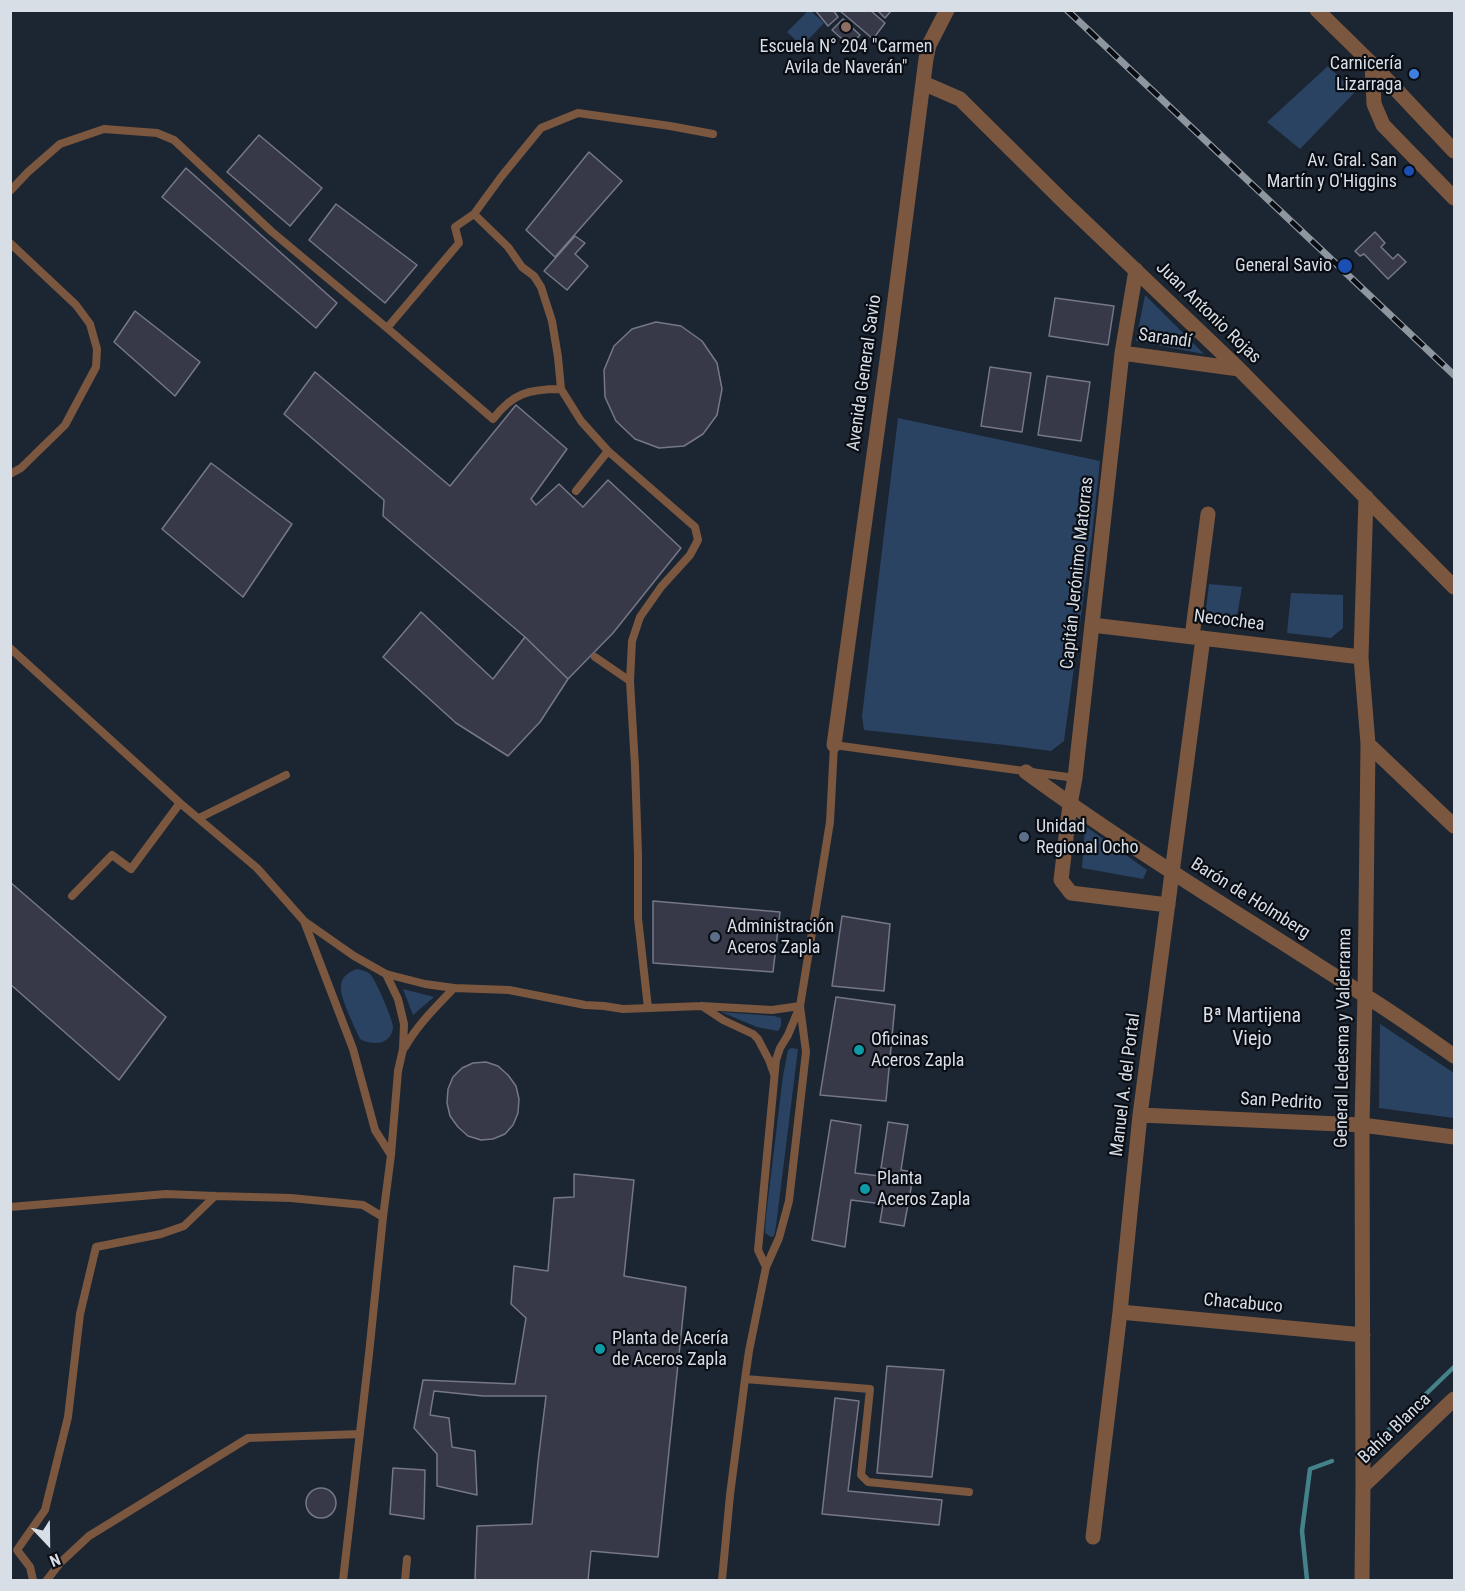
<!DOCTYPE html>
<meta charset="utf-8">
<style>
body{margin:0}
#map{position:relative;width:1465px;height:1591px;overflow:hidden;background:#1c2532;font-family:"Roboto Condensed",sans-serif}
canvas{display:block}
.frame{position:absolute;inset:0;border:12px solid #d7dee6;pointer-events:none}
.north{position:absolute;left:18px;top:1513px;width:60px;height:60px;-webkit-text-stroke:4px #0a0e14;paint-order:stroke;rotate:158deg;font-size:16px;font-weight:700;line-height:24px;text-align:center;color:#d7dee6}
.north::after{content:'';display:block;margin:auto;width:21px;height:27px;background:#d7dee6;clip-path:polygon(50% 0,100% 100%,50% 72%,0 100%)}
</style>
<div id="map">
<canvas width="1465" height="1591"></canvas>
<div class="frame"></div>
<div class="north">N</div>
</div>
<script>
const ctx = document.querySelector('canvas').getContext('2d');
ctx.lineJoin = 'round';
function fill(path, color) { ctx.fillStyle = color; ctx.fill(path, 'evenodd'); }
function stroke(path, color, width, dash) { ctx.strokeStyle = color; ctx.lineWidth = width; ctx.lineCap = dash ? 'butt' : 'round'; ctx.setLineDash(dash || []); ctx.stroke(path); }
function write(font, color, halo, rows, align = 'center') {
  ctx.font = font + ' "Roboto Condensed",sans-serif'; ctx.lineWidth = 4.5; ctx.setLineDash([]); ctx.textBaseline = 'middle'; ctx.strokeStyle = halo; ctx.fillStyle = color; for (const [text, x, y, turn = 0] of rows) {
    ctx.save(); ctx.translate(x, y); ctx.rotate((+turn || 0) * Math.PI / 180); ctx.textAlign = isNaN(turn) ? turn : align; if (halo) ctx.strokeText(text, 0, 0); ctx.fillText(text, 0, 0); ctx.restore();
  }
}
fill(new Path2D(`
 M808,11H811L824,23L802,46L787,32Z
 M1328,66L1355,92L1300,149L1267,122Z
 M1145,295L1204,354L1136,341Z
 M898,418L1100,461L1092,535L1064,741L1051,751L1005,745L864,730L862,716Z
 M1209,584L1242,587L1235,628L1217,626L1205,617Z
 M1291,593L1343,595V628L1331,638L1287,633Z
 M1085,826L1147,870L1143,879L1082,868Z
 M357,969C362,970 366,971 370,974C375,978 393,1020 393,1027C392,1045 372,1046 360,1039C355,1027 339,997 341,985C342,976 349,972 357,969Z
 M403,989L434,997L413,1015Z
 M721,1012L774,1016L781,1018V1026L778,1031L757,1027Z
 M1380,1024L1454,1073V1118L1379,1108Z
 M791,1048L798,1049L776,1226L774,1236L771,1237L765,1233L766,1216L783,1076L788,1050Z`), '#2a4363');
stroke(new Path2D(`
 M1376,1442L1454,1367
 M1307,1580L1302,1531L1310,1469L1332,1461`), '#44828a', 4.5);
const building = new Path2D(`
 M815,10H833L838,17L828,26Z
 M839,10H870L885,23L873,39Z
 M877,10H892L885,18Z
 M843,19L860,35L850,46L832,30Z
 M259,135L322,188L290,226L227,172Z
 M589,152L622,181L555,257L526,230Z
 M186,168L337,303L316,328L162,197Z
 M336,204L417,265L385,303L309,240Z
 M1375,232L1385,243L1381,247L1393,259L1398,254L1406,262L1388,279L1364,254L1360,256L1355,251Z
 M575,236L585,243L575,254L588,266L567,290L544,271Z
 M1055,298L1114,306L1108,345L1049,336Z
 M135,311L200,362L175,396L114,342Z
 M656,322L681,326L702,341L717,363L722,389L717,415L703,434L684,446L659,448L635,439L616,421L605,397L604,370L614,346L632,329Z
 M990,367L1031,373L1022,432L981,426Z
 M315,372L450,486L516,405L567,449L531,499L536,505L559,484L583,507L608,480L681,548L613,633L568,679L525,637L383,516L384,500L284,414Z
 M1047,376L1090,382L1081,441L1038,435Z
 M211,463L292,524L243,597L162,529Z
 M421,612L493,679L525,637L568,679L540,722L508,756L456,723L383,657Z
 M10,882L166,1017L119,1080L10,984Z
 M653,901L780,912L773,972L653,963Z
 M842,916L890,924L884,991L832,986Z
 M836,997L895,1005L886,1101L820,1095Z
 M486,1062L498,1066L508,1075L516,1086L519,1099L518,1113L513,1125L505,1134L493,1139L481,1140L468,1136L458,1127L450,1116L447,1103L448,1089L453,1077L462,1068L473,1063Z
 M831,1120L861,1125L855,1173L888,1177L889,1169L881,1168L888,1122L908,1125L901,1170L914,1172L904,1226L880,1222L883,1204L851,1200L845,1247L812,1240Z
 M574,1174L634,1180L624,1276L686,1287L658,1557L591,1551L588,1580H475L477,1526L532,1524L538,1462L546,1396H483L434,1391L430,1415L449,1418L452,1447L475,1451L477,1495L437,1486V1454L414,1428L423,1380L515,1384L526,1318L511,1304L514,1266L548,1271L554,1198L574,1197Z
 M887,1366L944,1370L932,1477L877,1473Z
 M835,1398L859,1401L848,1491L942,1500L939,1525L822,1514Z
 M393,1468L425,1470L424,1519L390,1514Z
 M306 1503a15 15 0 1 1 30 0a15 15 0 1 1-30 0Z`);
fill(building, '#383948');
stroke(building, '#767788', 1.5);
stroke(new Path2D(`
 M10,191L28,172L60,144L104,129L157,133L174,140L271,231L387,328L493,419C513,393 529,389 561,389L581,421L608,451
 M474,214L508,247L522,267L534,276L541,287L552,321L558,357L561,389
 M10,243L76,305L90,324L97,349L96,367L65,425L21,468L10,474
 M387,328L459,243L455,227L474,214L501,177L541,128L578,113L670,126L713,134
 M576,491L608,451L695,527L698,540L690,555L661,587L640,617L632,641L630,681
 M10,648L180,803
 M595,657L630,681L635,766L638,854V918L648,1008
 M199,818L286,775
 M72,896L112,855L131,869L180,803L257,868L304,921L354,956L386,974L425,984L454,988
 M304,921L353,1049L375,1130L391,1155
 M702,1006L723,1020L753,1034L758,1039L769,1060L774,1074
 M800,1006L806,1052L789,1201L779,1238L766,1267L749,1351L745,1379L870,1389L861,1475L868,1482L969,1492
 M405,1047C418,1024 436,1007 454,988L509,990L585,1005L604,1006L623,1009L702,1006L772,1010L800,1006
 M10,1207L166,1194L215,1196L291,1198L363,1205L383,1217
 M766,1267L758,1250L776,1060L780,1048L788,1035L800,1006L830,822L834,745L1075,778
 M33,1580L30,1567L17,1550L45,1510L68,1417L80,1314L96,1247L161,1234L184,1226L215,1196
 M47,1580L60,1563L89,1536L248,1438L360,1434
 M343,1580L369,1354L383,1217L391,1155L398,1071L403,1049L404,1024L398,999L386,974
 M405,1580L407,1559
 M722,1580L730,1495L745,1379`), '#7a573e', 8);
stroke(new Path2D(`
 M1317,10L1372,64L1454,151
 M1372,64L1374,104L1383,125L1454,198
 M923,83L960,99L1064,202L1239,369L1454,587
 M1136,270L1122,353L1075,778L1070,804L1061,880L1071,893L1168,905
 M1122,353L1239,369
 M1092,625L1361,657
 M1192,637L1208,514
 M1368,744L1454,826
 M834,745L890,338L926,59L929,45L947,10
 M1026,772C1135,852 1251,921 1364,995C1395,1014 1424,1035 1454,1056
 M1140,1115L1362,1125L1454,1137
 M1120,1312L1363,1335
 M1363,1486L1454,1399
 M1093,1537L1120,1312L1140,1115L1203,638
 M1362,1580L1363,1486L1362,1125L1365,995L1368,744L1361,657L1366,497`), '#7a573e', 15);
const rail = new Path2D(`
 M1067,10L1454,375`);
stroke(rail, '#8e969f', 7);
stroke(rail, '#0a0e14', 4.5, [14]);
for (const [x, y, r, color] of [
 [846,27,6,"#8d6e63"],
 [1414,74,6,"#3f7fe0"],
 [1409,171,6,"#1a4fb4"],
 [1345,266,8,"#1a4fb4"],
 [1024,837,6,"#5c6f8a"],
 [715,937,6,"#5c6f8a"],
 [859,1050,6,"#0f9aa8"],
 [865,1189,6,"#0f9aa8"],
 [600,1349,6,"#0f9aa8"]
]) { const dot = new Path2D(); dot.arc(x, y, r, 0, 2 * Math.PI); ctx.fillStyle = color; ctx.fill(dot); stroke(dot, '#0a0e14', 2); }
write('18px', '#d7dee6', '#0a0e14', [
 ["Escuela N° 204 \"Carmen",846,47,"center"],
 ["Avila de Naverán\"",846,68,"center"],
 ["Carnicería",1402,64,"right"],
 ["Lizarraga",1402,85,"right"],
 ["Av. Gral. San",1397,161,"right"],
 ["Martín y O'Higgins",1397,182,"right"],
 ["General Savio",1332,266,"right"],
 ["Unidad",1036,827],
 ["Regional Ocho",1036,848],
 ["Administración",727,927],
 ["Aceros Zapla",727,948],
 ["Oficinas",871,1040],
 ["Aceros Zapla",871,1061],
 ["Planta",877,1179],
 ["Aceros Zapla",877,1200],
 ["Planta de Acería",612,1339],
 ["de Aceros Zapla",612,1360]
], 'left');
write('18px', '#d7dee6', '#0a0e14', [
 ["Juan Antonio Rojas",1208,313,44],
 ["Sarandí",1165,339,8],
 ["Avenida General Savio",865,373,-82],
 ["Capitán Jerónimo Matorras",1078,573,-84],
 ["Necochea",1229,621,7],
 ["Barón de Holmberg",1250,899,32],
 ["General Ledesma y Valderrama",1344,1038,-89],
 ["Manuel A. del Portal",1126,1085,-83],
 ["San Pedrito",1281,1102,3],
 ["Chacabuco",1243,1304,5],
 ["Bahía Blanca",1395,1429,-44]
]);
write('20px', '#d7dee6', '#0a0e14', [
 ["Bª Martijena",1252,1017],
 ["Viejo",1252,1040]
]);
</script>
